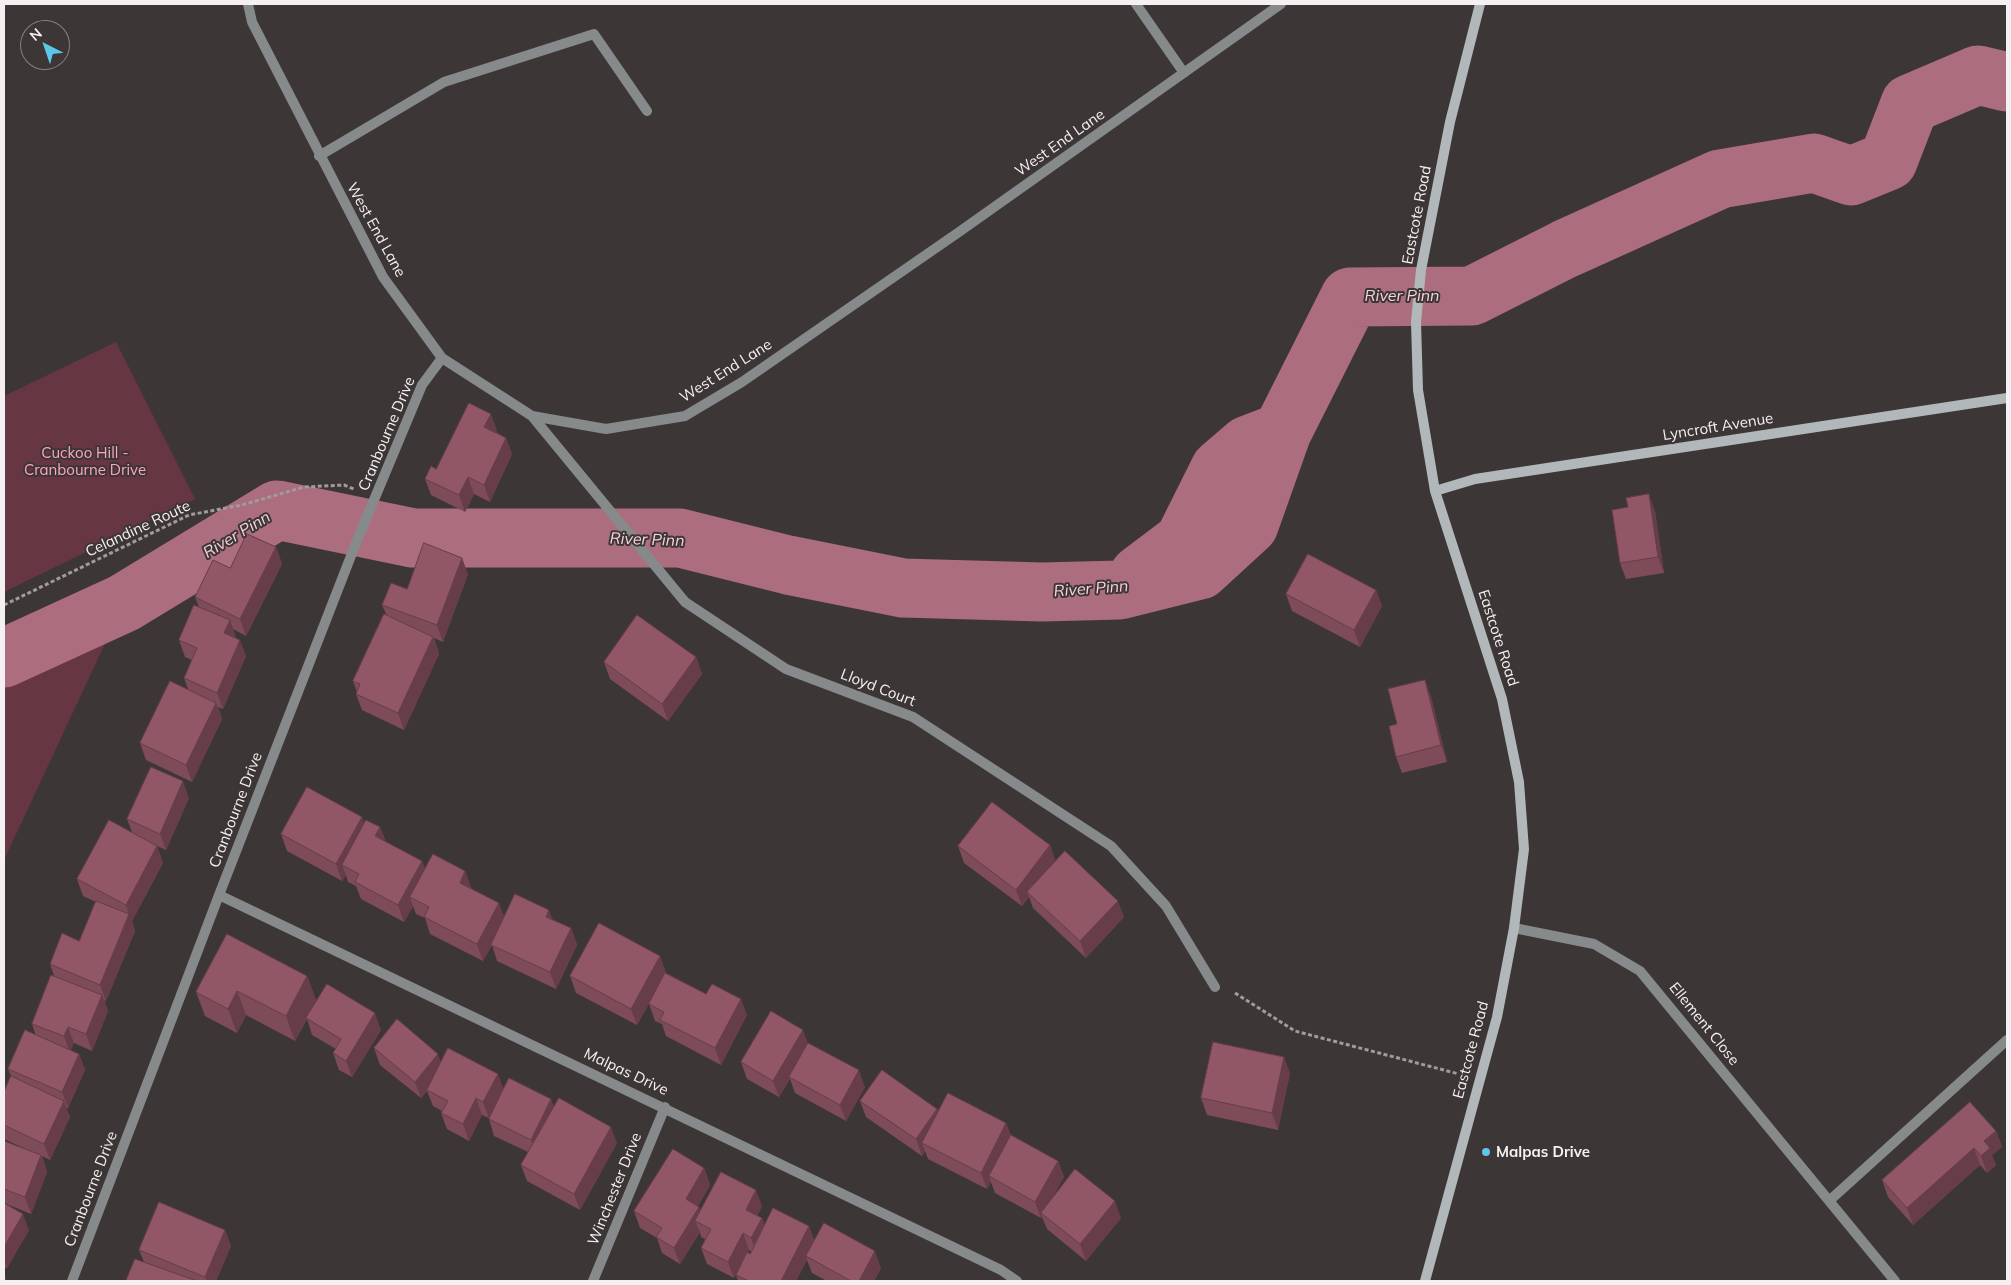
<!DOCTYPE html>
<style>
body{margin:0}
#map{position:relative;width:2011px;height:1285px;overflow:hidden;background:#3d3637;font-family:Mulish,sans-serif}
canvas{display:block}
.frame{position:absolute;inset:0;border:5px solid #f5f0f1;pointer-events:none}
.north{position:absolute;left:20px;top:20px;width:50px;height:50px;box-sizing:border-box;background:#3d3637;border:1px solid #878081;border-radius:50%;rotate:319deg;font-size:14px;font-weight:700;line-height:20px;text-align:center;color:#f5f0f1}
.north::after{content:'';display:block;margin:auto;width:18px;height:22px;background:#5dc7e8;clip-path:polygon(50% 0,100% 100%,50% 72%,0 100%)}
</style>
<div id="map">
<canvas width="2011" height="1285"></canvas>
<div class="frame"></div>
<div class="north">N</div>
</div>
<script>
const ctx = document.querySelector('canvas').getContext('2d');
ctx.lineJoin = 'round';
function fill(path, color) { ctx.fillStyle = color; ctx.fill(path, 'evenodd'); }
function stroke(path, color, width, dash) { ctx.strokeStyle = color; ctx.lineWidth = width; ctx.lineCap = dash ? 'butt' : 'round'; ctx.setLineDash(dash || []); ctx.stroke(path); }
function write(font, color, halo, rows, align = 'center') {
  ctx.font = font + ' Mulish,sans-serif'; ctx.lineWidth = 4; ctx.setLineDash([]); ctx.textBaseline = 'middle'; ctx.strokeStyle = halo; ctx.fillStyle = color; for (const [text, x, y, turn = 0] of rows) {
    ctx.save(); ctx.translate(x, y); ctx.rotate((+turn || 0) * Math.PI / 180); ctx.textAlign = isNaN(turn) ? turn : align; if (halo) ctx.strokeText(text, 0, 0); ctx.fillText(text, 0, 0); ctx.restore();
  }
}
fill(new Path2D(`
 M116,342L195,499L4,592V396Z
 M124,603L4,860V657Z`), '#663643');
stroke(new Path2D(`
 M1139,575L1184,541L1220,469L1248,445L1282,432
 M4,658L124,603L277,510L413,538H680L788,565L903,588L1042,592L1120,590L1200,570L1249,525L1282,432L1350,297L1472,296L1565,249L1720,179L1814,163L1851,176L1888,161L1910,104L1978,75L2007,82`), '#ac6e7e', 59);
stroke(new Path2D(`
 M4,605L189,515L242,505L304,487L344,485L354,489
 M1235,993L1295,1031L1459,1074`), '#a19b9c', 3, [4, 2.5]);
stroke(new Path2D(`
 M248,4L252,22L383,277L442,358L532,416L606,429L685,416L742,382L959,232L1281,4
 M1136,4L1184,73
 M319,156L444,82L594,34L647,111
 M532,416L685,602L786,669L913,717L1111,846L1166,906L1215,987
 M219,895L1001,1270L1017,1281
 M1514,928L1594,944L1640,971L1895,1281
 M1829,1201L2007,1040
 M72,1281L219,895L356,543L422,385L442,358
 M593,1281L665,1107`), '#868a8b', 10);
stroke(new Path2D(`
 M1435,491L1475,479L2007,398
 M1425,1281L1497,1017L1514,928L1524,849L1519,782L1502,699L1435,491L1418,390L1416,322L1421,270L1450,122L1480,4`), '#b2b8ba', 10);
fill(new Path2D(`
 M497,430L496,432L506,438L512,454L490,502L474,494L465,512L431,495L425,479L436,469Z
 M1655,511L1664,573L1626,579L1620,563Z
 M276,547L282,564L246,636L233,629L235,638L246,656L223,709L218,707L222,719L192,782L146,760L140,743L188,689L184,678L192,660L185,657L179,640L199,607L195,597Z
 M468,574L443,642L434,638L439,654L404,730L362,710L356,694L357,692L353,681L387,616L382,605L407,589Z
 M1376,590L1382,606L1360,647L1292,611L1286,594Z
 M696,657L702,674L668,721L610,679L604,662Z
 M1425,680L1431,697L1447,762L1402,773L1396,757Z
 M189,798L166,850L157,846L163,863L132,921L135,931L106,1001L104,1000L108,1011L92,1051L74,1043L70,1050L79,1054L85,1070L68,1108H66L70,1117L50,1160L42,1156L47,1172L31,1214L4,1203V1141L28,1150L4,1139V1092L11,1076L8,1069L36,1036L32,1024L54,976L50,964L79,941L96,902L83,896L77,879L132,832L127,819Z
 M364,823L380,827L386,842L422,861L425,869L465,871L471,888L504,918L553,920L571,928L577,945L556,989L497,961L492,945L483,961L430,934L425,918L416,914L413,906L404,922L361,899L356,886L348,882L346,875L342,881L287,851L281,834Z
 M1050,845L1055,861L1124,917L1086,958L1033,908L1029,897L1022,906L964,863L958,846Z
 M660,956L666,973L747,1015L721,1065L666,1036L662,1024L655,1021L649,1004L660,984L637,1025L576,993L570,976Z
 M307,976L316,1000L309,1014L381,1030L352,1077L339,1070L333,1053L336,1049L312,1035L307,1019L295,1041L246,1015L237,1033L205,1016L196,992Z
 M808,1043L865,1087L846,1121L795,1093L790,1079L779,1097L747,1079L741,1062Z
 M374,1048L441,1061L504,1088L554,1106L617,1143L580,1210L527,1181L521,1165L528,1152L494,1136L489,1119V1118L482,1115L469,1141L447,1129L441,1113L442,1111L433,1106L427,1091L421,1098L380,1065Z
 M1290,1073L1278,1130L1207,1115L1201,1098Z
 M860,1101L937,1109L938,1111L1006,1123L1011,1136L1058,1161L1064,1177L1052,1198L1121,1218L1086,1261L1047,1229L1042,1217L1041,1218L995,1193L991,1182L987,1189L928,1159L925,1151L922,1156L866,1117Z
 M1996,1131L2002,1147L1992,1155L1996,1165L1987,1173L1980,1165L1913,1225L1888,1197L1882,1180Z
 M704,1168L710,1185L698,1206L701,1211L762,1206L757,1216L762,1218L765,1226H809L814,1240L881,1268L874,1281H827L812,1273L807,1260L796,1281H738L736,1275L734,1278L707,1264L701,1248L705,1239L701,1237L700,1232L680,1264L662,1253L657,1238L640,1228L634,1211ZM749,1250L752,1252L750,1254L747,1253Z
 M4,1203L29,1230L7,1268L4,1267Z
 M225,1230L231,1246L216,1281H126L144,1262L139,1250Z`), '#7e4b59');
fill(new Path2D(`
 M491,414L497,430L490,443L484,427Z
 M506,438L512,454L490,502L484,485Z
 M468,477L474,494L465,512L459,495Z
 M1649,494L1655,511L1664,573L1658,557Z
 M276,547L282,564L246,636L240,619Z
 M462,558L468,574L443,642L437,625Z
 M1376,590L1382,606L1360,647L1354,630Z
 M230,620L236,637L230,649L224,633Z
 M433,637L439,654L404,730L398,713Z
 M240,640L246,656L223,709L217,693Z
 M696,657L702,674L668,721L662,704Z
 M1425,680L1431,697L1447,762L1441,745Z
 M216,703L222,719L192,782L186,765Z
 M183,781L189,798L166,850L160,834Z
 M362,817L368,834L342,865L346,875L342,881L336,864Z
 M380,827L386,843L375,836Z
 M1050,845L1056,862L1027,892L1029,897L1022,906L1016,890Z
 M157,846L163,863L132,921L135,931L106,1001L100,985L129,915L126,905Z
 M422,861L428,877L410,897L413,906L404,922L398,905Z
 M465,871L471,888L466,899L460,883Z
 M1118,901L1124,917L1086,958L1080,941Z
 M499,903L505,919L483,961L477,944Z
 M549,910L555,926L546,917Z
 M571,928L577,945L556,989L550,972Z
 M660,956L666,973L637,1025L631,1009Z
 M307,976L316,1000L295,1041L286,1016Z
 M237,991L246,1015L237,1033L228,1009Z
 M102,995L108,1011L92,1051L86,1034Z
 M741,999L747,1015L721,1065L715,1048Z
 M375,1013L381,1030L352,1077L346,1061Z
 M68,1027L74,1043L70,1053L64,1036Z
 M803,1030L809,1046L789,1077L790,1079L779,1097L773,1081Z
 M79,1054L85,1070L68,1108L62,1092Z
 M438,1054L444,1070L427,1090V1091L421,1098L415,1082Z
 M1284,1057L1290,1073L1278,1130L1272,1113Z
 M859,1070L865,1087L846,1121L840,1105Z
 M498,1074L504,1090L489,1118L483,1102Z
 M476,1098L482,1115L469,1141L463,1124Z
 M551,1099L557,1115L537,1157L531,1140Z
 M64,1101L70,1117L50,1160L44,1144Z
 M937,1109L943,1125L922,1143L925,1151L922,1156L916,1139Z
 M1006,1123L1012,1140L989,1176L991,1182L987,1189L981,1173Z
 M611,1127L617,1143L580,1210L574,1194Z
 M1996,1131L2002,1147L1992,1155L1996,1165L1987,1173L1981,1156L1984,1141Z
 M1974,1148L1980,1165L1913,1225L1907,1208Z
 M41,1155L47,1172L31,1214L25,1197Z
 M1058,1161L1064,1177L1043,1215L1041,1213L1042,1217L1041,1218L1035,1202Z
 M704,1168L710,1185L692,1215L686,1199Z
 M756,1190L762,1206L752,1226L746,1210Z
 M1115,1201L1121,1218L1086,1261L1080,1244Z
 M699,1207L705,1223L695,1221L700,1232L680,1264L674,1248Z
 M23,1214L29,1230L7,1268L4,1259V1247Z
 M762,1218L768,1235L757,1255L751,1238Z
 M809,1226L815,1243L806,1256L807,1260L796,1281H781Z
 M225,1230L231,1246L216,1281H207L205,1277Z
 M743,1233L749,1250L734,1278L728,1262Z
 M875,1251L881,1268L874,1281H859Z
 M4,1273L7,1281H4Z`), '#663d48');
const building = new Path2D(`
 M469,403L491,414L484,427L506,438L484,485L468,477L459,495L425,479L431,466L436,469Z
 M1649,494L1658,557L1620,563L1612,510L1628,507L1626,498Z
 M247,534L276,547L240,619L195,597L213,560L230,568Z
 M424,543L462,558L437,625L382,605L391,583L407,589Z
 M1308,554L1376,590L1354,630L1286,594Z
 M194,605L230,620L224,633L240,640L217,693L184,678L197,648L179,640Z
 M384,614L433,637L398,713L356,694L360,684L353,681Z
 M637,615L696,657L662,704L604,662Z
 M1425,680L1441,745L1396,757L1389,726L1397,724L1388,689Z
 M170,681L216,703L186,765L140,743Z
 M151,767L183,781L160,834L127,819Z
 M307,787L362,817L336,864L281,834Z
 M992,802L1050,845L1016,890L958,846Z
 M109,820L157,846L126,905L77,879Z
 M366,820L380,827L375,836L422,861L398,905L355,882L359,874L342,865Z
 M1065,851L1118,901L1080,941L1027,892Z
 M433,854L465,871L460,883L499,903L477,944L424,917L429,907L410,897Z
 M515,894L549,910L546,917L571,928L550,972L491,945Z
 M96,901L129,914L100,985L50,964L62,933L79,941Z
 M599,923L660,956L631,1009L570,976Z
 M227,934L307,976L286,1016L237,991L228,1009L196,992Z
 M665,973L706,994L712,984L741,999L715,1048L660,1020L664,1012L649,1004Z
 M51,975L102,995L86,1034L68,1027L64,1036L32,1024Z
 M327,984L375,1013L346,1061L333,1053L341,1039L306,1018Z
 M771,1011L803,1030L773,1081L741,1062Z
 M397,1019L438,1054L415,1082L374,1048Z
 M25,1030L79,1054L62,1092L8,1069Z
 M1213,1042L1284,1057L1272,1113L1201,1098Z
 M808,1043L859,1070L840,1105L789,1077Z
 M448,1048L498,1074L483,1102L476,1098L463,1124L441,1113L448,1101L427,1090Z
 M882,1070L937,1109L916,1139L860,1101Z
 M11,1076L64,1101L44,1144L4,1125V1092Z
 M509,1078L551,1099L531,1140L489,1119Z
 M948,1093L1006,1123L981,1173L922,1143Z
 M559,1098L611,1127L574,1194L521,1165Z
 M1970,1102L1996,1131L1984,1141L1990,1148L1981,1156L1974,1148L1907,1208L1882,1180Z
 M1011,1135L1058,1161L1035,1202L989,1176Z
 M4,1141L41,1155L25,1197L4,1189Z
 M673,1149L704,1168L686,1199L699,1207L674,1248L656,1237L662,1228L634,1211Z
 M1075,1169L1115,1201L1080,1244L1041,1213Z
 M721,1172L756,1190L746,1210L762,1218L751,1238L743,1233L728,1262L701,1248L711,1229L695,1221Z
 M159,1202L225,1230L205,1277L139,1250Z
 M4,1203L23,1214L4,1247Z
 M773,1208L809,1226L781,1281H749L736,1275L747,1252L750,1254Z
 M824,1223L875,1251L859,1281H851L806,1256Z
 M135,1259L197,1281H126Z`);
fill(building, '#925767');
stroke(building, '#663d48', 1);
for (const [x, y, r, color] of [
 [1486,1152,5,"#5dc7e8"]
]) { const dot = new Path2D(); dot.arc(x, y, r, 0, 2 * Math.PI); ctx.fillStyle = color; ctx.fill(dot); stroke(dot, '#3d3637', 2); }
write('15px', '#f5f0f1', '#3d3637', [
 ["West End Lane",1060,143,-35],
 ["Eastcote Road",1417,215,-79],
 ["West End Lane",376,230,61],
 ["West End Lane",726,371,-32],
 ["Lyncroft Avenue",1718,427,-9],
 ["Cranbourne Drive",387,434,-67],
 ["Celandine Route",138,529,-25],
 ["Eastcote Road",1498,638,72],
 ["Lloyd Court",878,688,21],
 ["Cranbourne Drive",236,810,-69],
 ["Ellement Close",1704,1024,51],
 ["Eastcote Road",1471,1050,-75],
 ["Malpas Drive",626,1072,25],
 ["Cranbourne Drive",91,1189,-69],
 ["Winchester Drive",615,1189,-68]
]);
write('15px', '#ffa4bc', '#3d3637', [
 ["Cuckoo Hill -",85,453],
 ["Cranbourne Drive",85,470]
]);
write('bold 15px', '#f5f0f1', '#3d3637', [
 ["Malpas Drive",1496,1152]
], 'left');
write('italic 16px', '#f8d2da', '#3d3637', [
 ["River Pinn",1402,296],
 ["River Pinn",237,535,-31],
 ["River Pinn",647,540,2],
 ["River Pinn",1091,589,-4]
]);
</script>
